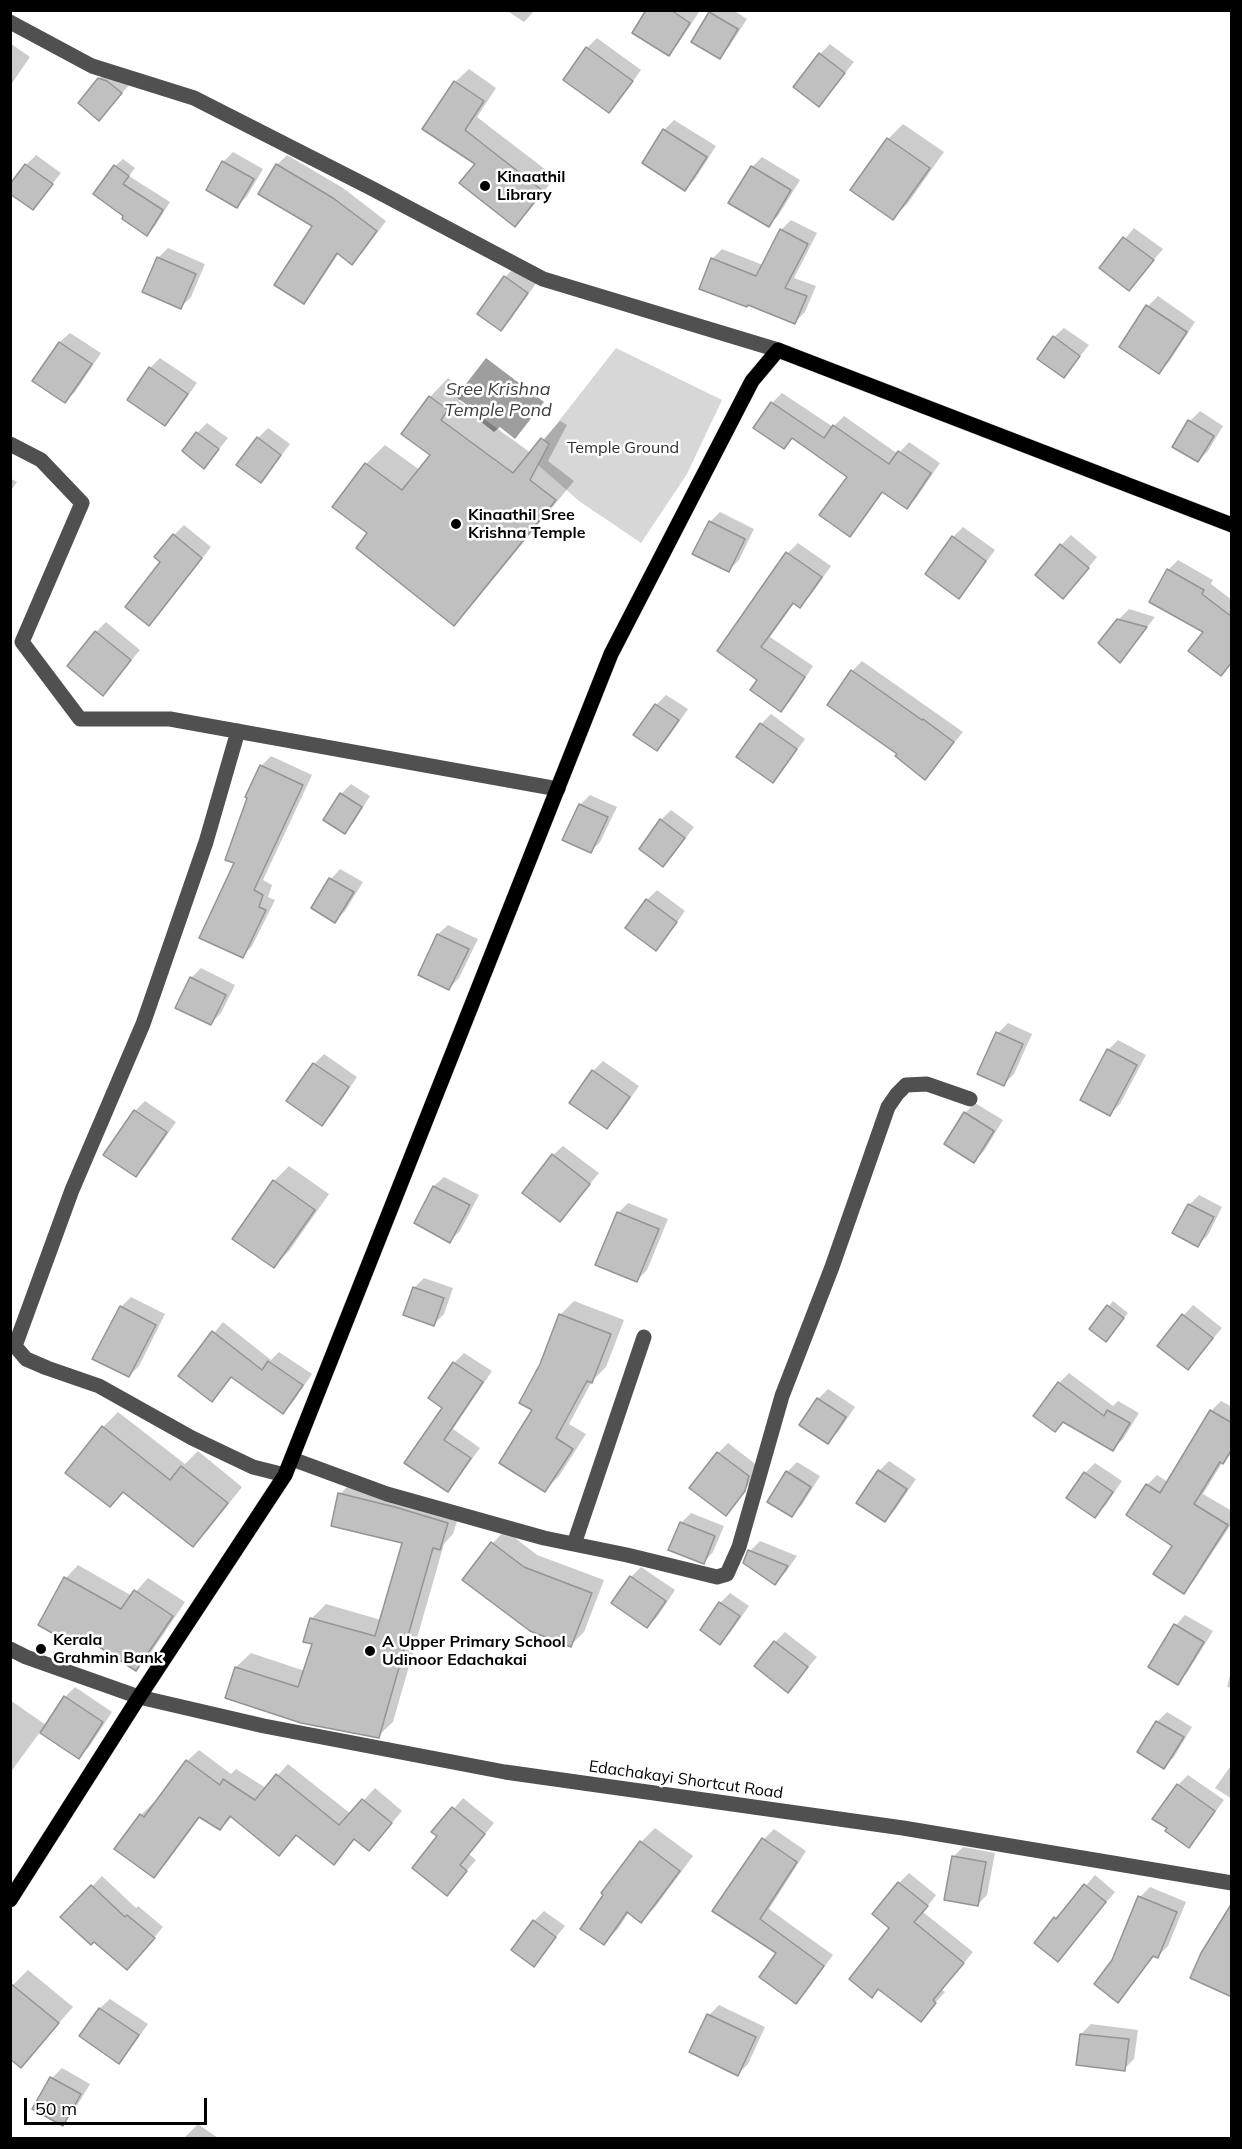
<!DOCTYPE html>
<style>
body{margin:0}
#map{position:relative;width:1242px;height:2149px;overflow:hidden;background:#fff;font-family:Mulish,sans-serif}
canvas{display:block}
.frame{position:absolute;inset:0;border:12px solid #000;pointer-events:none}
.scale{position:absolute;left:24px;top:2098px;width:183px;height:27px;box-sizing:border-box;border:3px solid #000;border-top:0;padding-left:8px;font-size:18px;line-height:21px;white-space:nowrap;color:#000;-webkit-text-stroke:4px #fff;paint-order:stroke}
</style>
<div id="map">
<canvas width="1242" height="2149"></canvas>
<div class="frame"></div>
<div class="scale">50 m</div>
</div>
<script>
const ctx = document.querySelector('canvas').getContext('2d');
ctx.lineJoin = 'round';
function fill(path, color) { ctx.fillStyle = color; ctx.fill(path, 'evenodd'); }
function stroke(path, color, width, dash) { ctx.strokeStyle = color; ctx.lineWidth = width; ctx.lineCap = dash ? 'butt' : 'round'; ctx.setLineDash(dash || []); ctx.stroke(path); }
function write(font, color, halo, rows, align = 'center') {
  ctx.font = font + ' Mulish,sans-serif'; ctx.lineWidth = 5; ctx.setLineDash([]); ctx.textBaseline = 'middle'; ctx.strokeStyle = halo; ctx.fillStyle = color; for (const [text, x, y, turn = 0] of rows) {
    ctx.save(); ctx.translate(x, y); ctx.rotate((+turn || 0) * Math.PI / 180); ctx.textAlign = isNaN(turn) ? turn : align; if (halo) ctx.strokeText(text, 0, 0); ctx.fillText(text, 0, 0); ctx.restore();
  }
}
fill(new Path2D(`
 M616,348L722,400L687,474L641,543L579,501L530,458Z`), '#d7d7d7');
fill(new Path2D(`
 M486,358L544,402L515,439L500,427L494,432L471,414L474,410L456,397Z`), '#9e9e9e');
fill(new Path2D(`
 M506,10H535L524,22Z
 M648,10H696L699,12L678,44L668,54Z
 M712,10H733L747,19L729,47L719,57L710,13Z
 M597,38L641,70L619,101L609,111L587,48Z
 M10,43L30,57L10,86Z
 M830,44L854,62L819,105L820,54Z
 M109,69L131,83L99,119V79Z
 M469,69L496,88L477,117L555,177L528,212L515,225L477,163L425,128L455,82Z
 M674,120L716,146L695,179L685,189L664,130Z
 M903,124L944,152L908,203L893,218L888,139Z
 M233,152L263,169L247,196L237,206L208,189L223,162Z
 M36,155L61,173L33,208L26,165Z
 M287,155L343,188L386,221L362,253L352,263L339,253L313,292L303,302L314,226L277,165Z
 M762,157L800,180L778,216L768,225L752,167Z
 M123,159L135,168L129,176L170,202L155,226L147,234L125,216L115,166Z
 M791,220L817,233L794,278L816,286L805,312L795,322L712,259L722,249L763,265L781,230Z
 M1134,228L1163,249L1129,289L1101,268Z
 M168,248L205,264L191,297L181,307L158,258Z
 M515,267L537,282L511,319L501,329L479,314L505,277Z
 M1158,296L1195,322L1169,362L1159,372L1148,306Z
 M1064,328L1089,345L1064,376L1054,337Z
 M70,333L101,353L75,392L65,401L34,380L60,342Z
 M160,358L197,383L175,414L165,424L150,368Z
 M448,378L466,391L459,401L531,453L560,421L567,425L548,461L574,481L472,605L453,624L369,533L334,507L366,464L385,445L420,470L432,455L430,397Z
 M782,393L833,427L844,416L898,454L909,442L940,463L917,497L907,507L884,491L859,525L849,535V476L794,438L784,447L755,428L772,403Z
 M1200,411L1223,426L1208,451L1198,461L1190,421Z
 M207,423L228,438L204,467L197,433Z
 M268,428L290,444L270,471L261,481L258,438Z
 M10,478L17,482L10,492Z
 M720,512L754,529L739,560L729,570L710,522Z
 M184,525L211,547L159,614L149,624L174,535Z
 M963,527L995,550L968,587L959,597L953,537Z
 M1071,535L1097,557L1073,587L1061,545Z
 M798,543L831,566L810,596L800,606L795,602L770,637L813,666L791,700L781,710L759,679L719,651L788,553Z
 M1178,560L1213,580L1211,584L1232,600V663L1220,674L1205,631L1168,570Z
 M1129,609L1155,617L1120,661L1118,620Z
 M106,622L140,650L103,694L96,632Z
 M862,661L963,732L925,778L899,754L852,671Z
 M666,695L688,709L667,739L657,749L635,735L656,705Z
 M771,714L805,739L782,771L773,781L761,724Z
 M271,756L312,775L263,880L272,885L268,897L275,900L252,946L243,956L236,862L261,766Z
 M351,784L370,796L354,822L344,832L341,794Z
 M590,795L617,807L600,842L590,852L580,805Z
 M671,810L694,827L673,855L663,865L661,820Z
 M340,869L363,882L345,911L335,921L313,908L331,879Z
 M657,890L685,911L665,939L655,949L647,900Z
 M448,925L478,939L459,978L449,988L420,974L438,934Z
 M201,968L235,985L221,1013L211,1023L191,978Z
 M1008,1023L1032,1034L1014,1074L1004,1084L998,1033Z
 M1118,1040L1146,1055L1120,1104L1110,1114L1108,1050Z
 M324,1054L357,1077L332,1114L322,1124L288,1101L314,1064Z
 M603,1061L639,1086L617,1117L607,1127L593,1071Z
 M145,1101L176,1122L146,1165L136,1175L106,1155L135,1111Z
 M975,1103L1003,1120L984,1151L974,1161L965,1113Z
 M563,1146L599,1173L560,1220L553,1155Z
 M289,1166L329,1194L289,1251L274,1266V1181Z
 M444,1177L479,1195L460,1231L450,1241L416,1222L434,1186Z
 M1199,1195L1222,1207L1208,1235L1198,1245L1189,1205Z
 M628,1203L668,1219L647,1270L637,1280L618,1213Z
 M424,1278L453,1288L444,1314L434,1324L414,1288Z
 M131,1297L165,1314L139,1366L129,1376L121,1307Z
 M574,1301L624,1320L606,1367L592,1381L569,1424L586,1434L559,1476L545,1490L541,1364L560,1315Z
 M1113,1301L1128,1313L1110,1335L1091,1329Z
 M1193,1305L1222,1328L1188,1368L1184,1315Z
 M223,1322L271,1360L279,1352L312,1374L293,1402L283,1412L232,1377L212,1400L180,1375Z
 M464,1353L492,1371L453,1429L480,1448L457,1480L448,1490L406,1462L444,1408L454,1363Z
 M1069,1373L1113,1406L1118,1401L1139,1413L1123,1439L1113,1449L1065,1421L1055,1430L1059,1383Z
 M828,1389L855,1407L838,1432L828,1442L818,1399Z
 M1221,1401L1232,1407V1453L1222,1463L1203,1494L1232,1511V1523L1193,1582L1183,1592L1174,1545L1128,1514L1147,1485L1157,1475L1168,1482L1211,1411Z
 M118,1412L185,1464L198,1451L242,1487L208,1530L193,1545L124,1491L110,1505L103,1427Z
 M728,1443L758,1466L754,1479L725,1514L718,1453Z
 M889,1461L916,1479L895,1510L885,1520L879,1471Z
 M797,1462L820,1476L802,1505L792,1515L787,1472Z
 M1095,1463L1122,1481L1105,1506L1095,1516L1085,1473Z
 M354,1480L461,1508L453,1534L444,1544L393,1722L378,1736L227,1697L236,1667L251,1653L305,1671L314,1643L311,1619L326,1604L381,1620L404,1541L340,1494Z
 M691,1513L724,1526L713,1552L704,1562L681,1523Z
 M505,1530L537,1555L604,1580L584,1632L571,1645L464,1580L493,1543Z
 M760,1541L797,1556L785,1573L775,1583L750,1551Z
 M78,1565L132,1596L148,1578L185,1602L148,1657L135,1669L84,1635L75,1644L66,1578Z
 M641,1567L675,1590L657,1617L647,1627L631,1577Z
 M730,1593L749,1606L730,1633L720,1643L702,1630L720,1603Z
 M1185,1615L1213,1631L1187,1673L1177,1683L1150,1666L1176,1625Z
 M785,1632L817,1657L788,1691L775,1642Z
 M1232,1667V1688L1227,1687Z
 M75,1687L112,1712L89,1747L79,1757L40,1732L10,1773V1700L46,1725L65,1697Z
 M1167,1712L1192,1727L1174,1757L1164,1767L1157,1722Z
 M199,1750L231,1774L236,1769L266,1788L288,1764L351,1814L375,1788L402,1811L380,1837L356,1838L334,1863L298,1834L279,1854L233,1816L220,1829L201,1816L165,1865L154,1876L116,1848L141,1815L153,1803L155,1805L187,1761Z
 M1232,1764V1799L1215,1788Z
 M1188,1775L1224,1800L1198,1836L1188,1846L1169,1827L1154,1818L1178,1785Z
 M463,1798L494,1823L469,1854L476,1860L447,1894L439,1836L434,1832Z
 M655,1828L693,1856L655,1907L641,1921L629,1912L618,1929L603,1944L641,1842Z
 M774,1829L806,1851L769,1909L833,1955L806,1992L796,2002L778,1953L715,1911L764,1839Z
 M963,1847L995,1853L987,1895L977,1905L953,1857Z
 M909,1873L936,1895L923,1912L973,1952L942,1990L945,1992L920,2020L879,1988L872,1996L891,1928L899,1883Z
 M1095,1875L1115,1892L1058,1960L1036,1943L1055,1918L1066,1909Z
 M102,1876L136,1908L138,1906L163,1927L137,1958L63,1917Z
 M1150,1887L1186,1902L1168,1946L1158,1956L1155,1955L1118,2001L1113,1961L1140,1897Z
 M544,1911L565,1926L533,1965L534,1921Z
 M28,1970L73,2007L21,2066L10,1988Z
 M110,1999L148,2024L128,2052L118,2062L81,2036L100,2008Z
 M719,2005L765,2027L748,2064L738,2074L709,2015Z
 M1091,2024L1138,2030L1134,2059L1124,2069L1081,2034Z
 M62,2068L90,2084L72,2114L62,2124L34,2108L52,2078Z
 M198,2124L218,2138H184Z`), '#0003');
const building = new Path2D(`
 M646,10H671L690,23L669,56L632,33Z
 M709,12L738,29L720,59L691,42Z
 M586,47L633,81L609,113L563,80Z
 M819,53L845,73L819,107L793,87Z
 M98,78L107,81L122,93L99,121L78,103Z
 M454,81L484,101L465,130L543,191L515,227L459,183L475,164L422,129Z
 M663,129L707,157L685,191L642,163Z
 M887,138L930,168L893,220L850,190Z
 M222,161L254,179L237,208L206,190Z
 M25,164L53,184L33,210L10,194V184Z
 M276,164L333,198L377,231L352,265L337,253L304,304L274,285L312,226L258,194Z
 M114,165L129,176L123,184L163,210L147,236L122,219L123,216L93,194Z
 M751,166L791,190L769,227L728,203Z
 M780,229L808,244L785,288L807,296L795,324L748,305L747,307L699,289L711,258L756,276Z
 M1123,237L1154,260L1129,291L1099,268Z
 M157,257L196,274L181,309L142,292Z
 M504,276L528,293L501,331L477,314Z
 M1146,305L1187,332L1159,374L1119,347Z
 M1053,336L1080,356L1064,378L1037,359Z
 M59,342L92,364L65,403L32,381Z
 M149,367L188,394L165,426L127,400Z
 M429,396L448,410L441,420L513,473L541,438L549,444L530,480L556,500L454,626L356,548L367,533L332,507L365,463L402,490L430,455L401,434Z
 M771,402L824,438L833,425L889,464L898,451L931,473L907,509L882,492L850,537L819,515L847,477L792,438L784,449L753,428Z
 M1188,420L1214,436L1198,462L1172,447Z
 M196,432L219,449L204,469L182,451Z
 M257,437L281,455L261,483L236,465Z
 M709,521L745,539L729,572L692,554Z
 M173,534L202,558L149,626L125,607L160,562L154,557Z
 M952,536L986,561L959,599L925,574Z
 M1060,544L1089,568L1063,599L1035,575Z
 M786,552L822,577L800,608L793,603L761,647L805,677L781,712L750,690L757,680L717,651Z
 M1167,569L1204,590L1202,594L1232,617V662L1221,676L1188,651L1203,632L1149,602Z
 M1117,619L1147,627L1120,663L1098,643Z
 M95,631L131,660L103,696L67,666Z
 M851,670L922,720L923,719L954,742L925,780L895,756L897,754L827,705Z
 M655,704L679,720L657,751L633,735Z
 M760,723L797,749L773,783L736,757Z
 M260,765L303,785L254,890L263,895L259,907L266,910L243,958L199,938L234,863L225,860L247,798L245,797Z
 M340,793L362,807L345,834L323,820Z
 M579,804L608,817L591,853L562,840Z
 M660,819L685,838L663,867L639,849Z
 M329,878L354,892L335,923L311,908Z
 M646,899L677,922L656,951L625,928Z
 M437,934L469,949L449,990L418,975Z
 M190,977L226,995L211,1025L175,1008Z
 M996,1032L1023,1044L1004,1086L977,1074Z
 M1107,1049L1137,1065L1110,1116L1080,1100Z
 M313,1063L349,1087L322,1126L286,1101Z
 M592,1070L630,1097L607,1129L569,1103Z
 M134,1110L167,1132L136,1177L103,1155Z
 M964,1112L994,1131L974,1163L944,1144Z
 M552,1154L590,1184L560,1222L522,1193Z
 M273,1180L315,1210L274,1268L232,1239Z
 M433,1186L470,1205L450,1243L414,1223Z
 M1188,1204L1214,1217L1198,1247L1172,1233Z
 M617,1212L659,1229L637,1282L595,1265Z
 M413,1287L444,1298L434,1326L403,1315Z
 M1107,1305L1124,1318L1106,1342L1089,1329Z
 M120,1306L156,1325L129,1377L92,1359Z
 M559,1314L611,1334L592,1383L587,1381L556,1438L573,1449L545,1492L499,1463L532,1410L519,1403L540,1364Z
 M1182,1314L1213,1338L1188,1370L1157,1346Z
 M212,1331L262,1370L268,1361L303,1385L283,1414L231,1377L212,1402L178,1376Z
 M453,1362L483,1382L444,1440L471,1458L448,1492L404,1463L442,1408L428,1398Z
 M1058,1382L1104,1416L1107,1410L1130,1423L1113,1451L1063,1422L1055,1432L1033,1416Z
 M817,1398L846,1417L828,1444L799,1425Z
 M1210,1410L1232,1423V1449L1223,1464L1220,1462L1194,1504L1228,1525L1184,1594L1153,1574L1172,1546L1126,1515L1146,1484L1160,1493Z
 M102,1426L170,1480L181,1466L228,1503L193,1547L123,1492L110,1507L65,1473Z
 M717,1452L749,1476L745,1491L726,1516L689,1488Z
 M878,1470L907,1489L885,1522L856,1503Z
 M786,1471L811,1487L792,1517L767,1502Z
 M1084,1472L1113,1492L1095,1518L1066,1498Z
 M338,1493L395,1507L448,1523L440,1550L433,1548L379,1738L301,1723L225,1698L235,1667L298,1687L312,1644L303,1642L310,1618L375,1636L402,1543L331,1526Z
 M680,1522L715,1536L704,1564L668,1550Z
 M491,1542L524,1567L592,1593L571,1647L530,1631L462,1580Z
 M748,1550L788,1566L775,1585L743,1563Z
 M630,1576L666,1601L647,1628L611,1603Z
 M64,1577L121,1609L134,1590L173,1616L136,1671L81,1635L75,1646L38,1625Z
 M719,1602L740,1616L720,1645L700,1630Z
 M1174,1624L1204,1642L1178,1685L1148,1667Z
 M774,1641L808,1667L788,1693L754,1666Z
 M64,1696L103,1722L79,1759L40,1733Z
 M1156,1721L1184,1737L1164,1769L1137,1752Z
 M186,1760L220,1785L223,1779L255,1800L276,1774L339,1825L362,1799L392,1823L369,1851L354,1839L334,1865L296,1835L279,1856L230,1816L220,1830L199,1817L154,1878L114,1849L140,1814L144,1817Z
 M1177,1784L1215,1811L1189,1848L1165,1831L1167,1828L1152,1819Z
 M452,1807L485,1834L460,1865L467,1871L447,1896L412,1868L437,1836L431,1832Z
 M762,1838L797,1862L760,1919L824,1966L796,2004L759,1977L776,1953L712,1911Z
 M640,1841L680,1871L641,1923L627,1912L604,1945L580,1929L603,1895L601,1893Z
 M952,1856L986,1862L978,1906L944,1900Z
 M898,1882L928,1906L914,1922L964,1963L933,2000L936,2003L921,2022L878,1989L872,1998L849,1979L889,1928L872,1914Z
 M1084,1884L1106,1902L1058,1962L1034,1943L1054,1917L1056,1919Z
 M91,1885L125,1917L127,1915L155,1938L127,1970L94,1942L91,1945L60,1917Z
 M1138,1896L1177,1912L1158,1958L1153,1956L1118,2003L1094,1984L1112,1960Z
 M1232,1903V1997L1190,1978L1201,1953Z
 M533,1920L556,1937L534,1967L511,1950Z
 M10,1983L59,2023L21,2068L10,2059Z
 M99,2008L139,2035L119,2064L79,2036Z
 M707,2014L756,2037L738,2076L689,2052Z
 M1080,2034L1129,2039L1125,2071L1076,2065Z
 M50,2077L81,2094L63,2126L32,2109Z`);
fill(building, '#c0c0c0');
stroke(building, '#949494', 1.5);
const major = new Path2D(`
 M10,1900L139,1697L285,1475L611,654L752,381L778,350L1232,525`);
stroke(major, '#dbdbdb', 16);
stroke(new Path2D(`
 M10,22L92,66L194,98L371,188L543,279L778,350
 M10,444L41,460L82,503L22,642L80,719H170L558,789
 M238,731L206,842L143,1024L72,1190L15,1346L26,1359L47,1368L99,1386L192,1438L253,1467L285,1475
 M292,1459L387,1494L544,1538L627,1555L717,1577L727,1574L739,1547L782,1396L832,1267L888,1107L897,1094L906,1085L927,1084L970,1099
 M574,1544L644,1337
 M10,1649L26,1657L139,1697L264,1726L505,1772L903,1828L1232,1883`), '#505050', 15);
stroke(major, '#000', 15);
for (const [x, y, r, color] of [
 [485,186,6,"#000"],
 [456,524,6,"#000"],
 [41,1649,6,"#000"],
 [370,1651,6,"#000"]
]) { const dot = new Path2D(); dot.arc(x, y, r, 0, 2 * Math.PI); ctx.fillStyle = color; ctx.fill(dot); stroke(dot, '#fff', 2); }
write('bold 16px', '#000', '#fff', [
 ["Kinaathil",497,177],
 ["Library",497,195],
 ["Kinaathil Sree",468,515],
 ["Krishna Temple",468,533],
 ["Kerala",53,1640],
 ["Grahmin Bank",53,1658],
 ["A Upper Primary School",382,1642],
 ["Udinoor Edachakai",382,1660]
], 'left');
write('16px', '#2e2e2e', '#fff', [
 ["Temple Ground",623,448]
]);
write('16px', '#000', '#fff', [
 ["Edachakayi Shortcut Road",686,1780,8]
]);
write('italic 18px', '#3f3f3f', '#fff', [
 ["Sree Krishna",498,390],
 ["Temple Pond",498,411]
]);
</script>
